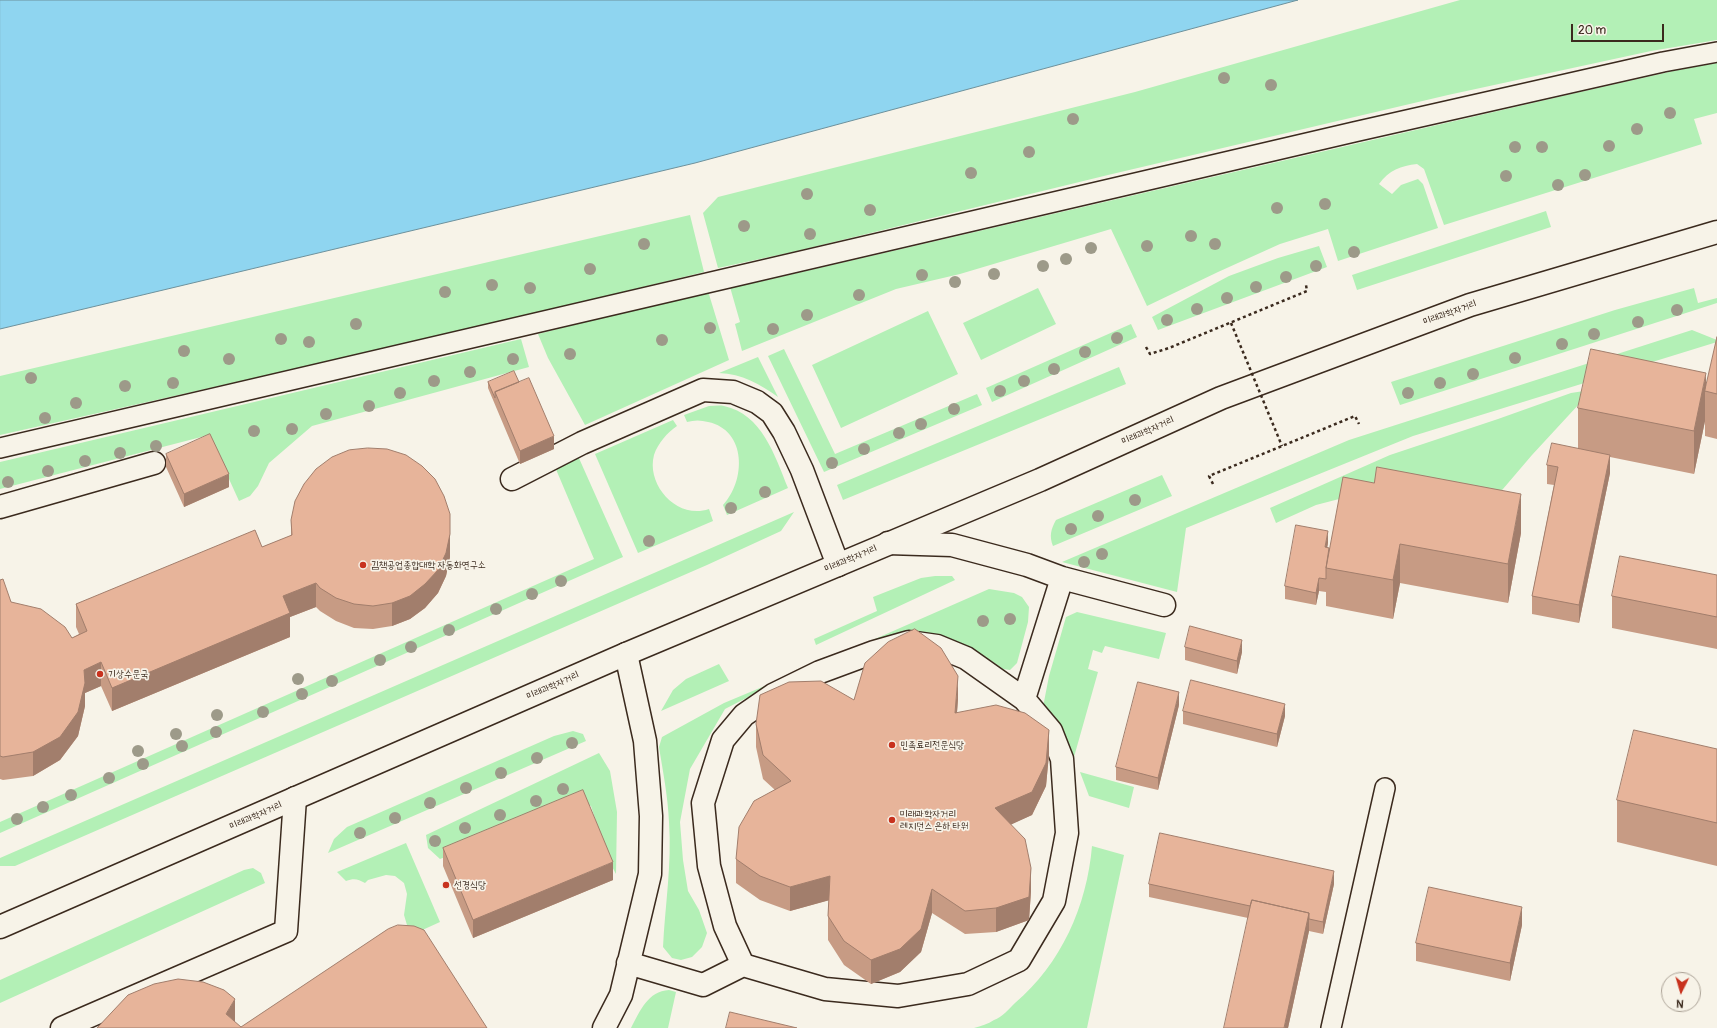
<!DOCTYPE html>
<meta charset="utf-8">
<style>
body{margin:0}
#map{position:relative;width:1717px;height:1028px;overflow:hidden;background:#f7f3e8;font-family:Pangolin,sans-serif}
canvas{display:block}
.north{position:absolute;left:1661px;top:972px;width:40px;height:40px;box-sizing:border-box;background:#f7f3e8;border:1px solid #aca397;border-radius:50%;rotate:185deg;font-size:11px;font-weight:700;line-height:16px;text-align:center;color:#3b2a1e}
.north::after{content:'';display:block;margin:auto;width:14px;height:18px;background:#c8321e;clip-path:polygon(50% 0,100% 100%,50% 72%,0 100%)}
.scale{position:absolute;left:1571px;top:24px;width:93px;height:18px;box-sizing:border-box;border:2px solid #3b2a1e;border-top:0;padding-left:5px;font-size:12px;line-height:14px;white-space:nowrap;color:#3b2a1e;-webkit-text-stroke:3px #f7f3e8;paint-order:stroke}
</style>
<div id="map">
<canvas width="1717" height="1028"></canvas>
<div class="north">N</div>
<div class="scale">20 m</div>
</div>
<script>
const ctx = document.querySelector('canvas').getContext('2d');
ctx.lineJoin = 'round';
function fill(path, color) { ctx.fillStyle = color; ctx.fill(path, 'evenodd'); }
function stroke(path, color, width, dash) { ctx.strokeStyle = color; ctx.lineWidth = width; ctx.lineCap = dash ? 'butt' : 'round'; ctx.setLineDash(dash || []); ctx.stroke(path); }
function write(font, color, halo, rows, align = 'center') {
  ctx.font = font + ' Pangolin,"Poor Story",sans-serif'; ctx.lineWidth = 3.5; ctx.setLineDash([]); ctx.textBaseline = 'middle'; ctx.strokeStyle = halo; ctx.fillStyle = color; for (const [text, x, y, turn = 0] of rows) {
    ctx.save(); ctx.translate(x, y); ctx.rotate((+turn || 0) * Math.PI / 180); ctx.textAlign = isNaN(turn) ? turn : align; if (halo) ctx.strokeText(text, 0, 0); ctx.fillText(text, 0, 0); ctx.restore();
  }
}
fill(new Path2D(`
 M1460,0H1717V40L1651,51L1448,95L1108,175L797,251L718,268L703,213L718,197L1135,92Z
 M1717,63V113L1694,119L1702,144L1444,225L1424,169L1417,164C1401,166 1389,170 1379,184L1392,194L1401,185L1418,179L1423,184L1438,228L1338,261L1328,229L1280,244L1218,272L1147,306L1111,229L960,274L896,289L742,351L735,324L740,322L730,287L763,281L1567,95L1678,70Z
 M1546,211L1551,227L1357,290L1352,275Z
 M690,215L704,272L460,332L0,435V376Z
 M1319,246L1327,267L1158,330L1152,317L1229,276L1278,258Z
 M1038,288L1056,324L981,360L963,323Z
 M1694,288L1698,303L1717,298V303L1400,405L1391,382L1615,310Z
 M708,291L729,360L585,425L548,358L538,334Z
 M928,311L958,374L841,428L812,365Z
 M1131,324L1137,337L992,402L986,388Z
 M1692,330L1717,340V342L1413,436L1186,528L1177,592L1062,562L1349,440Z
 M521,339L529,367L312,426L269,463L258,486L250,496L239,501L209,435L0,489V462Z
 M784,349L835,454L977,394L982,405L824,472L768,356Z
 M758,357L778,397C760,384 742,374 719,373Z
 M1119,367L1126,384L843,500L837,485Z
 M1584,391L1580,403L1532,455L1497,496L1393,485L1316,505L1276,523L1270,508L1390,455L1498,419L1571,393Z
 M709,406C714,406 719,405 724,406C762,414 775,456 788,488L727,515L723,505C746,481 747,430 708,422C701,420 694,420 687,422L684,415Z
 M673,420L677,426C667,433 658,443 654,455C646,485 677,520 709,509L713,521L638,553L595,454Z
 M578,456L623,557L0,833V822L594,559L555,467Z
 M1162,475L1172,496L1053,546C1049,536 1051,529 1056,520Z
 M794,512L781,531L707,565L15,866H0V858Z
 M935,576H952L955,580L816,645L814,639L877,611L873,597L921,578Z
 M989,589L1014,593L1022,597L1029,607L1028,622L1017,663L1010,670L1003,669L990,660L966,649L827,660Z
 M1077,612L1166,633L1159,659L1105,646L1102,653L1093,650L1088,669L1098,672L1074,757L1043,707L1049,676L1066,617Z
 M719,664L729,681L661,711L673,690L686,679Z
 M798,672L800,676L754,694L725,709L690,769L680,822L683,860L688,891L699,910L707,933L702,947L692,957L681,960L672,958L663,947C665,906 672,864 669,822C668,797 663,772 659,747L662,737L724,703Z
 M573,731L583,734L586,741L328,853L334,839L347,827L554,736Z
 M599,753L610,771L617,812L616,874L608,859L591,806L583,804L440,859L428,848L426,835Z
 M1080,772L1134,787L1129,808L1089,796Z
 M406,843L440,922L407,937V925L404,915L407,894L404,883L395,876L386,875L368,880L365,883C358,879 354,878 346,881L337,872Z
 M1092,846L1124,855L1087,1028H974C981,1026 988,1024 994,1020C1002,1017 1009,1009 1015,1003C1061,964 1087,906 1092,846Z
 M253,868L261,873L265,883L0,1003V980L244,870Z
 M669,990L676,992L668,1028H631C640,1011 648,991 669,990Z`), '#b3f0b6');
const water = new Path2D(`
 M0,0H1298L695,163L0,329Z`);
fill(water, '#8fd5f0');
stroke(water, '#6d919c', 1);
const service = new Path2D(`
 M0,448L1354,132L1663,62L1717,52
 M1331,1028L1385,788`);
const minor = new Path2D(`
 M512,479L582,443L703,390L733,392L757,402L772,413L784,432L802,470L838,565
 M0,507L154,463
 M888,543L952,545L1027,565L1062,578L1164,605
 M628,963L703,985L743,965L825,989L898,996L968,984L1019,960L1054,901L1067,833L1062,759L1051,731L1024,699L1062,578
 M743,965L725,926L709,866L703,803L723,740L744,715L773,695L820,672L874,652L909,642L937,646L966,658L1024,699
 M62,1028L286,931L295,798
 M604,1028L621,995L650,874L651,816L645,741L626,654`);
const primary = new Path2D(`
 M0,927L626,654L1040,480L1221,398L1470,305L1717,232`);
stroke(service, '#3b2a1e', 22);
stroke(minor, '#3b2a1e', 25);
stroke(primary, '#3b2a1e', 25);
stroke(new Path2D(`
 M1146,347L1150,354L1169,348L1307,291L1306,285
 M1213,484L1209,476L1355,416L1359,424`), '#3b2a1e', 2.5, [3, 3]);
stroke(service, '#f7f3e8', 19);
stroke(minor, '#f7f3e8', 22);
stroke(primary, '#f7f3e8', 22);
stroke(new Path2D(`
 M1231,323L1282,446`), '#3b2a1e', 2.5, [3, 3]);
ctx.fillStyle = '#9d9a89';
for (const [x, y] of [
 [1224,78],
 [1271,85],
 [1670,113],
 [1073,119],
 [1637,129],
 [1609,146],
 [1515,147],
 [1542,147],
 [1029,152],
 [971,173],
 [1585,175],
 [1506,176],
 [1558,185],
 [807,194],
 [1325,204],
 [1277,208],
 [870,210],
 [744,226],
 [810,234],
 [1191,236],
 [644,244],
 [1215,244],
 [1147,246],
 [1091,248],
 [1354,252],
 [1066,259],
 [1043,266],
 [1316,266],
 [590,269],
 [994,274],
 [922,275],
 [1286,277],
 [955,282],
 [492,285],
 [1256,287],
 [530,288],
 [445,292],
 [859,295],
 [1227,298],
 [1197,309],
 [1677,310],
 [807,315],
 [1167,320],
 [1638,322],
 [356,324],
 [710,328],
 [773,329],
 [1594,334],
 [1117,338],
 [281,339],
 [662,340],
 [309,342],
 [1562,344],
 [184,351],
 [1085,352],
 [570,354],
 [1515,358],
 [229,359],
 [513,359],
 [1054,369],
 [470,372],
 [1473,374],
 [31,378],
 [434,381],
 [1024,381],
 [173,383],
 [1440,383],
 [125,386],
 [1000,391],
 [400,393],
 [1408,393],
 [76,403],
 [369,406],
 [954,409],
 [326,414],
 [45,418],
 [921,424],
 [292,429],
 [254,431],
 [899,433],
 [156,446],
 [864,449],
 [120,453],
 [85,461],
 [832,463],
 [48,471],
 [8,482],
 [765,492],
 [1135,500],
 [731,508],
 [1098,516],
 [1071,529],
 [649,541],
 [1102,554],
 [1084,562],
 [561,581],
 [532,594],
 [496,609],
 [1010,619],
 [983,621],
 [449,630],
 [411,647],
 [380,660],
 [298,679],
 [332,681],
 [302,694],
 [263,712],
 [217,715],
 [216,732],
 [176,734],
 [572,743],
 [182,746],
 [138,751],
 [537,758],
 [143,764],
 [501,773],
 [109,778],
 [466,788],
 [563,789],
 [71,795],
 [536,801],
 [430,803],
 [43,807],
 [500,815],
 [395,818],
 [17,819],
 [465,828],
 [360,833],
 [435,841]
]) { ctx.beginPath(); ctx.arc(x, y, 6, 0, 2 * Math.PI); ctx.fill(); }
fill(new Path2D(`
 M1717,337V439L1705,436V421L1694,474L1610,457V473L1579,623L1532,614V596L1554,485L1547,484V465L1578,449V408L1706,387Z
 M488,382H519L554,449L520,464L488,388Z
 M166,454L229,487L184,507L166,467Z
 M291,520L450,557L446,576L438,593L425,608L410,619L392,626L373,629L354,628L336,621L320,611L316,607L290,617V637L112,711L101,686L85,693V706L78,736L60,760L33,776L3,780L0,779V580L11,602L72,638L79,634L76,627V604L262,547L291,536Z
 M1521,533L1508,603L1400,583L1393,619L1326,606V592L1319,591L1316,605L1285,599V586L1328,543L1327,547L1329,548Z
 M1717,575V649L1612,628V596Z
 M1185,647L1242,652L1237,674L1185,660Z
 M958,699L957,713L1049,754L1046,786L1032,815L1011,824L1031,891L1029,920L996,932L965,934L932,913L921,952L900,972L871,984L844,965L828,940V916L829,900L790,911L760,900L736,883V859L775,790L763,779L756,747V724L854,700Z
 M1179,705L1158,790L1116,780V767Z
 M1183,711L1285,716L1277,747L1183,724Z
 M1717,749V866L1617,842V800Z
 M443,848L613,880L473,938L443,866Z
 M1149,884H1334L1323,934L1309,931L1288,1028L1248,918L1149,897Z
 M1522,925L1510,981L1416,961V943Z`), '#c79b84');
fill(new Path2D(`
 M1706,373V392L1705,391V421L1694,474V431Z
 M554,436V449L520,464V451Z
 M1610,455V473L1579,623V605Z
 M229,474V487L184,507V494Z
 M1521,494V533L1508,603V564Z
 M1328,531V543L1325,560V547Z
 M450,534V557L446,576L438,593L425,608L410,619L392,626V603Z
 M1400,544V583L1393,619V580Z
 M1319,578V591L1316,605V593Z
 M316,583V607L290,617V637L112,711V688L283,596Z
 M1242,640V652L1237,674V661Z
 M101,662V686L85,693V706L78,736L60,760L33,776V752L84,670Z
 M958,676V699L955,737V713Z
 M1179,692V705L1158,790V778Z
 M1285,704V716L1277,747V734Z
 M1049,730V754L1046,786L1032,815L995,832V808Z
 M613,862V880L473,938V920Z
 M1031,868V891L1029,920L996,932V908Z
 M1334,871V884L1323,934V922Z
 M830,876V900L790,911V887Z
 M932,889V913L921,952L900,972L871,984V960Z
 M1522,907V925L1510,981V963Z
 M1309,913V931L1288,1028H1284Z
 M235,999V1022L226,1014Z`), '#a27e6c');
const building = new Path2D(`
 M1717,337V394L1705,391Z
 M1591,349L1706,373L1694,431L1578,408Z
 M514,371L519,382L495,392V398L488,382Z
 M529,378L554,436L520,451L495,392Z
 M210,434L229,474L184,494L166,454Z
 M1552,443L1610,455L1579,605L1532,596L1558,467L1547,465Z
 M368,448L387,449L406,455L422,466L435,479L444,496L450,514V534L446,553L438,570L425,584L410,596L392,603L373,606L354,604L336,598L320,588L316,583L283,596L290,613L112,688L101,662L84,670L85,683L78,712L60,737L33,752L3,757L0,756V580L3,579L11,602L41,609L65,627L72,638L87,631L76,604L255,530L262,547L292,535L291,520L295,501L304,484L316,469L332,457L349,450Z
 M1377,467L1521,494L1508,564L1400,544L1393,580L1326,568L1343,477L1374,483Z
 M1296,525L1328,531L1325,547L1329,548L1326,568V579L1319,578L1316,593L1285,586Z
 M1620,556L1717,575V617L1612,596Z
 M1190,626L1242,640L1237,661L1185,647Z
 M915,629L941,648L958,676L955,713L996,705L1025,713L1049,730L1046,763L1032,792L995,808L1025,839L1031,868L1029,897L996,908L965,911L932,889L921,929L900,949L871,960L844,941L828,916L830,876L790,887L760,876L736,859L739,827L754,801L791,781L763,755L756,724L760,695L789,682L821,681L854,700L865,663L888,642Z
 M1191,680L1285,704L1277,734L1183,711Z
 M1138,682L1179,692L1158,778L1116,767Z
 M1634,730L1717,749V823L1617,800Z
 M583,790L613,862L473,920L443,848Z
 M1160,833L1334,871L1323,922L1309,919V913L1252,900L1250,906L1149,884Z
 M1429,887L1522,907L1510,963L1416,943Z
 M1252,900L1309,913L1284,1028H1224Z
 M398,925L414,926L424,930L487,1028H97L128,995L154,984L178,979L203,982L224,990L235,999L226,1014L241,1027L388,929Z
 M730,1012L797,1028H726Z`);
fill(building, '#e7b49a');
stroke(building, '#a27e6c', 1);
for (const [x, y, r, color] of [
 [363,565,4,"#c8321e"],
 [100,674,4,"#c8321e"],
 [892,745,4,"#c8321e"],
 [892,820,4,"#c8321e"],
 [446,885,4,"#c8321e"]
]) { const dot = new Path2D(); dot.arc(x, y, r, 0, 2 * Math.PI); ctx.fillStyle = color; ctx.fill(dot); stroke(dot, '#f7f3e8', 1.5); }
write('10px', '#3b2a1e', '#f7f3e8', [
 ["미래과학자거리",1450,313,-20],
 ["미래과학자거리",1148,431,-24],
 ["미래과학자거리",851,559,-23],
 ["미래과학자거리",553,686,-24],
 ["미래과학자거리",256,816,-24]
]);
write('10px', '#3b2a1e', '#f7f3e8', [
 ["김책공업종합대학 자동화연구소",371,565],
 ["기상수문국",108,674],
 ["민족료리전문식당",900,745],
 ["미래과학자거리",900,814],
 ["레지던스 은하 타워",900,826],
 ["선경식당",454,885]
], 'left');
</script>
